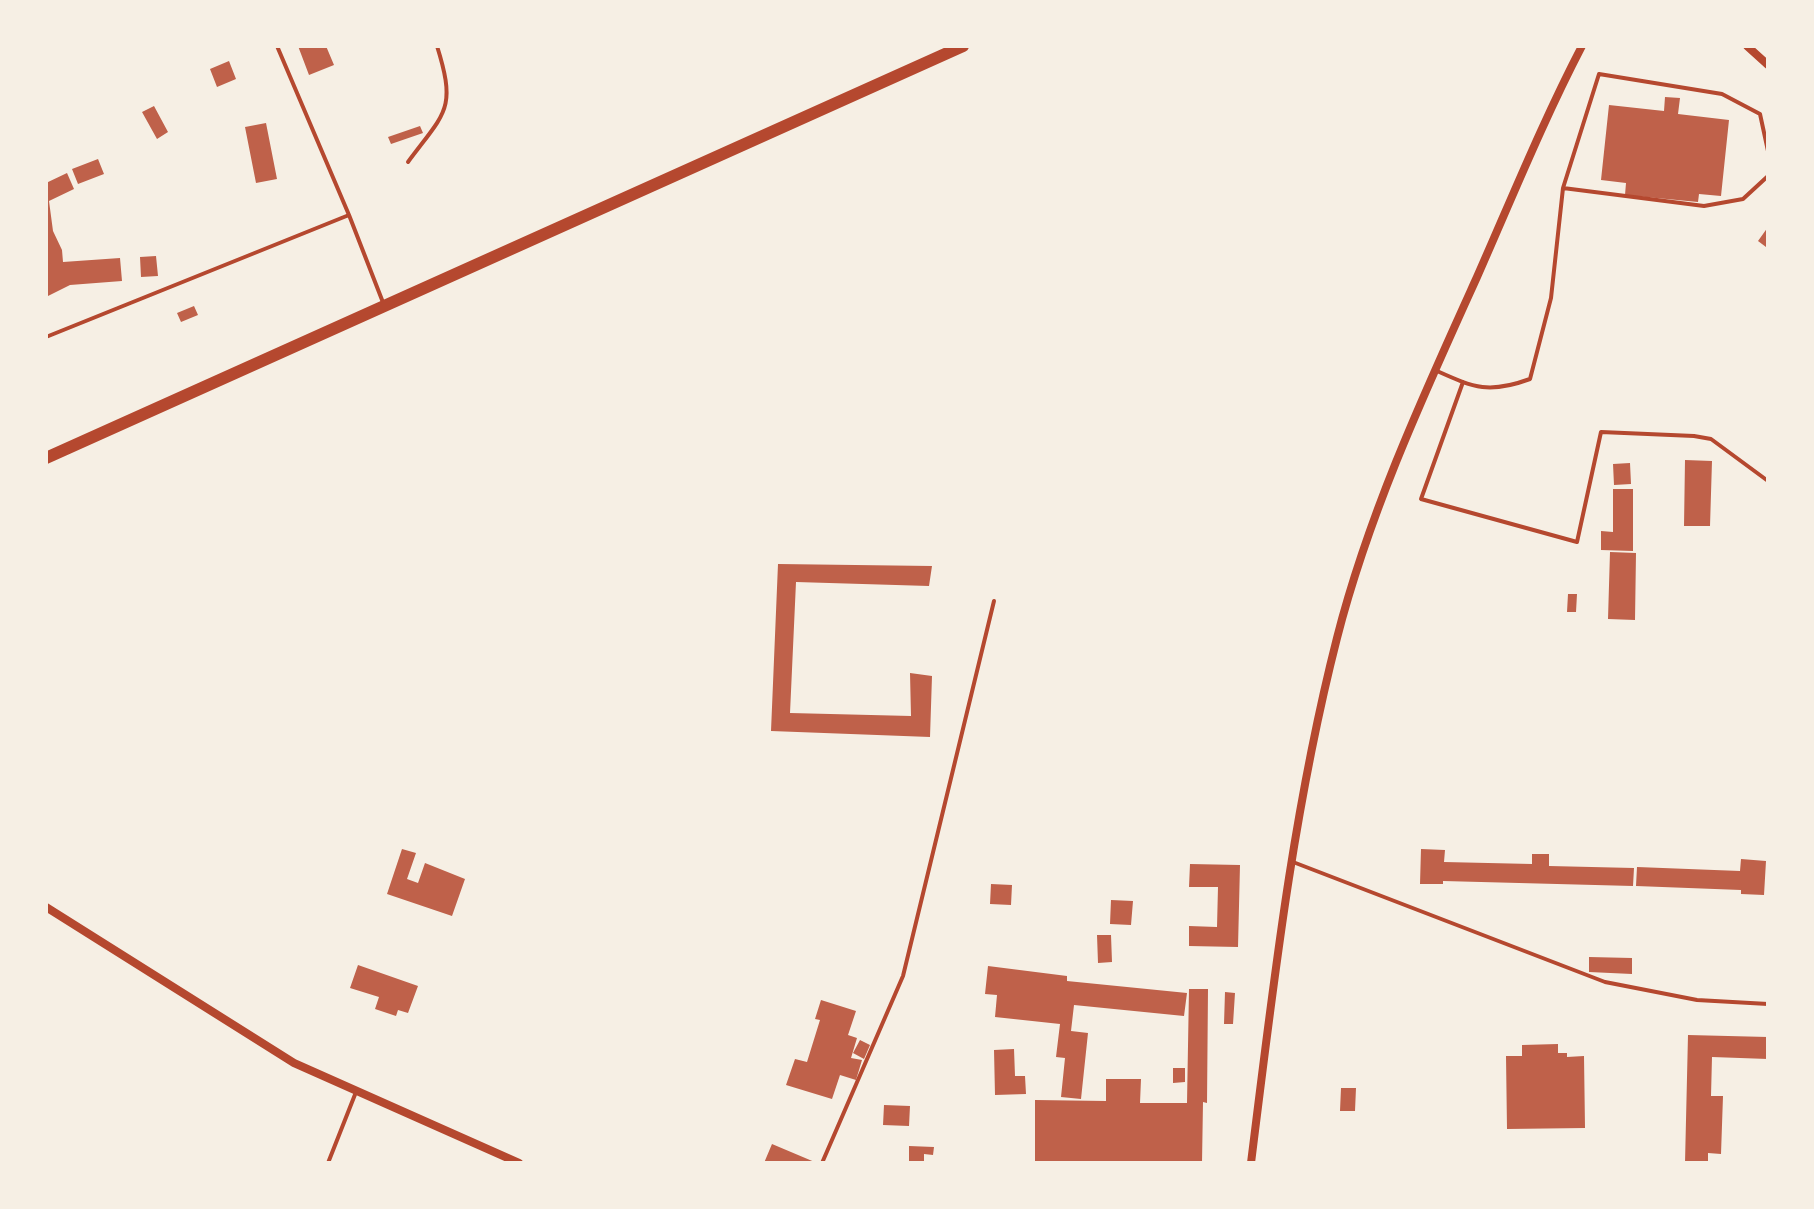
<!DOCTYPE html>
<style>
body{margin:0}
#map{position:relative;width:1814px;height:1209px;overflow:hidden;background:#f6efe4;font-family:"Roboto Condensed",sans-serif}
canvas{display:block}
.frame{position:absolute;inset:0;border:48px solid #f6efe4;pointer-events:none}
</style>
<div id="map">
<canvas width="1814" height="1209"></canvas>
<div class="frame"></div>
</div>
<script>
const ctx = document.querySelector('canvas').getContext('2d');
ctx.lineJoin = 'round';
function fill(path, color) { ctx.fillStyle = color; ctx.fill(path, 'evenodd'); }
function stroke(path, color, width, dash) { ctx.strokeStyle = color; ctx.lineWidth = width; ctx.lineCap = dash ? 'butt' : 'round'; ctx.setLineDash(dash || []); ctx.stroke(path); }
fill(new Path2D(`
 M298,46H326L334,65L309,75Z
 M229,61L236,79L217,87L210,69Z
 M1665,97L1680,98L1678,114L1729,120L1721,196L1699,194L1698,202L1625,195L1626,183L1601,180L1609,105L1664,111Z
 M154,106L168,132L157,139L142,112Z
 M266,123L277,179L256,183L245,127Z
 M420,126L423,133L391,144L388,137Z
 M98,159L104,174L78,184L72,169Z
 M67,173L74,189L49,201L53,231L62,250L63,262L120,258L122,281L70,285L46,297V183Z
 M1768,227V245L1766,247L1758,241Z
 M156,256L158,276L141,277L140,257Z
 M194,306L198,315L181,322L177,313Z
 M1685,460L1712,461L1710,526H1684Z
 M1630,463L1631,484L1614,485L1613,464Z
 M1613,489H1633V551L1601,550V531L1613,532Z
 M1610,552L1636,553L1635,620L1608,619Z
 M778,564L932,566L929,586L796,582L790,713L911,716L910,673L932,676L930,737L771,731Z
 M1568,594H1577L1576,612H1567Z
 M402,849L416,853L407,879L418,883L425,863L465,879L452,916L387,894Z
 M1421,849L1445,850L1444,862L1532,864V854H1549V866L1634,868L1633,886L1443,881V884H1420Z
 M1741,859L1766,861L1764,895L1741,894V890L1636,886L1637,867L1740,871Z
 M1190,864L1240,865L1238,947L1189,946V926L1217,927L1218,887H1189Z
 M991,884L1012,885L1011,905L990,904Z
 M1111,900L1133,901L1131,925L1110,924Z
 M1097,935H1111L1112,962L1098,963Z
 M1589,957L1632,958V974L1589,972Z
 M358,965L418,986L408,1013L398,1010L396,1016L375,1009L379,997L350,988Z
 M988,966L1067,976V981L1187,993L1184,1016L1074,1005L1071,1031L1088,1033L1081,1099L1061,1097L1065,1058L1056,1057L1060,1024L995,1017L997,995L985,994Z
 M1189,989H1208L1207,1103L1203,1102L1202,1163H1035V1100L1106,1101V1079H1141L1140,1103H1187Z
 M1225,992L1235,993L1233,1024H1224Z
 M821,1000L856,1011L848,1035L857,1038L851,1058L862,1060L856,1080L840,1075L832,1099L786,1085L795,1059L807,1062L820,1020L815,1019Z
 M1688,1035L1768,1037V1059L1712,1057L1711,1096H1723L1721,1154L1708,1153V1163H1685Z
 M860,1040L870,1045L864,1059L853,1053Z
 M1558,1044V1053H1567V1057L1584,1056L1585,1128L1507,1129L1506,1056H1522V1045Z
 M1014,1049L1015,1076H1025L1026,1094L995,1095L994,1050Z
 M1173,1068H1185V1082L1173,1083Z
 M1341,1088H1356L1355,1111H1340Z
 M884,1105L910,1106L909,1126L883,1125Z
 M772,1144L817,1163H764Z
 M909,1146L934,1147L933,1155L924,1154V1163H909Z`), '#bf614a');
stroke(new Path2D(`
 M277,46L349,215L384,305
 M408,162C445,112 457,110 437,46
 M1563,188L1599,74L1722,94L1760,114L1768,151
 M46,337L349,215
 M1437,371C1475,388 1489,394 1530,379L1551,298L1563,188L1704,206L1743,199L1768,176
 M1463,382L1421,499L1577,542L1601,432L1694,436L1711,439L1768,481
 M1293,862L1605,982L1697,1000L1768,1004
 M328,1163L356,1092
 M822,1163L903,976L994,601`), '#b5482f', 4);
stroke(new Path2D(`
 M1747,46L1768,65
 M46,907L294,1063L519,1163
 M1251,1163C1273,987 1293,810 1337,638C1369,513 1424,394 1477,277C1511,200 1543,121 1582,46`), '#b5482f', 8);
stroke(new Path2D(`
 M46,458L963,46`), '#b5482f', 12);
</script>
